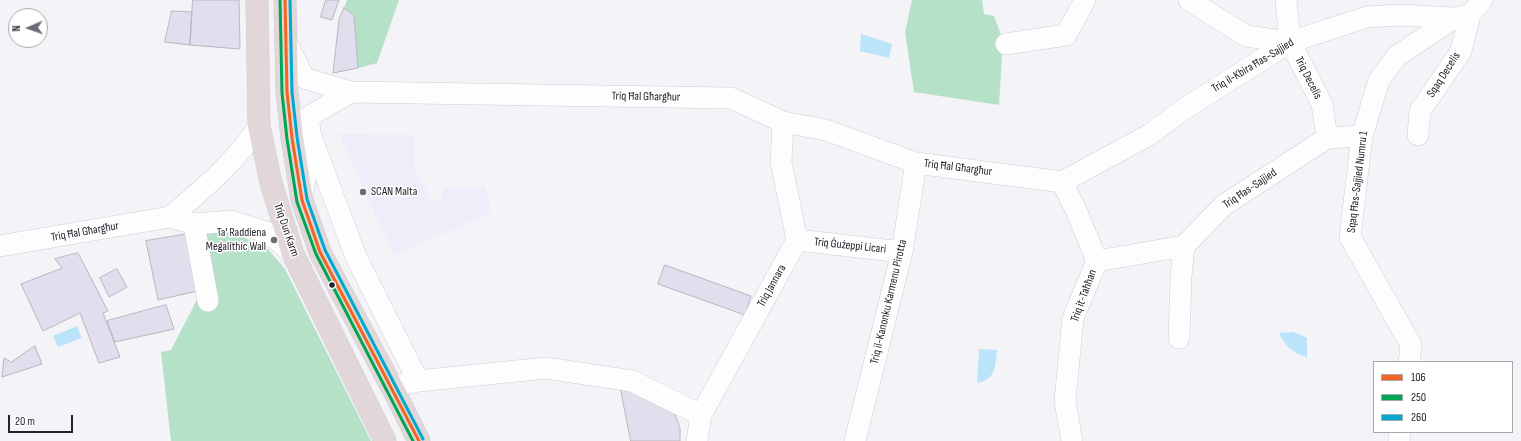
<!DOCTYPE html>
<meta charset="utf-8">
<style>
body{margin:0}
#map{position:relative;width:1521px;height:441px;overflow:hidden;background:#f4f3f8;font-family:"Sofia Sans Condensed",sans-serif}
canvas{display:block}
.legend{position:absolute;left:1373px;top:361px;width:140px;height:72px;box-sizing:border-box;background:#fff;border:1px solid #a8a7ab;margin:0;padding:5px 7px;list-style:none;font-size:12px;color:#25222c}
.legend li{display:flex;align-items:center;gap:8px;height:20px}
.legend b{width:20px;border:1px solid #a8a7ab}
.north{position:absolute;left:8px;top:8px;width:40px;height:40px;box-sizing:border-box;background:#fff;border:1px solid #a8a7ab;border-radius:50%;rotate:268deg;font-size:11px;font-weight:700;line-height:16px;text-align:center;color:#25222c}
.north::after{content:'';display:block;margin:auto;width:14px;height:18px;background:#6d6b73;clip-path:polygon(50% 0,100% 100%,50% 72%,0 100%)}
.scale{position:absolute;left:8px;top:415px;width:65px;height:18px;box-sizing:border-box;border:2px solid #25222c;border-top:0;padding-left:5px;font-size:12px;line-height:14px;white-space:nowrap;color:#25222c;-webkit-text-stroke:3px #fff;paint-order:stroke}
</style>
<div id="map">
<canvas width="1521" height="441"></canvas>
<ul class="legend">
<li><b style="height:5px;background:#f26522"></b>106</li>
<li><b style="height:5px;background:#00a651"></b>250</li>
<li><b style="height:5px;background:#00a9ce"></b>260</li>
</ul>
<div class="north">N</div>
<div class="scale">20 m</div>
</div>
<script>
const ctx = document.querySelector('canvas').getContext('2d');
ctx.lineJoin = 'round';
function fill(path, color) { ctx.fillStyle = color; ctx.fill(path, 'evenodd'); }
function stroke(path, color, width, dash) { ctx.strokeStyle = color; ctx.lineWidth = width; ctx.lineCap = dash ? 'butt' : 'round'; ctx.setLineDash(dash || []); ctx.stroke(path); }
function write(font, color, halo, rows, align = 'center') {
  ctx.font = font + ' "Sofia Sans Condensed",sans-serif'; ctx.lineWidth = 3; ctx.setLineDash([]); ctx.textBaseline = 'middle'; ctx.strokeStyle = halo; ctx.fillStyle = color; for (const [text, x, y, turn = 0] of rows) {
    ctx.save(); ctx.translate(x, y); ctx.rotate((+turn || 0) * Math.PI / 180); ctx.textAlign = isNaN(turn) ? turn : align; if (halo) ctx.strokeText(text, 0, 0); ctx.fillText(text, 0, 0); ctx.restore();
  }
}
fill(new Path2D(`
 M339,134L415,135V169L432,202L442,199L444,189L485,186L491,212L394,256Z`), '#f0ecfa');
fill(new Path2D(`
 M347,0H399L377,63L358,68L354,15L344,8Z
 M912,0H982L984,14L994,16L1003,40L999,105L914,92L905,32Z
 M230,231L267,248L285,269L371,441H171L161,352L171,350L202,290L201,232Z`), '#b6e1c9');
fill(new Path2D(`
 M861,34L892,44L889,58L860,51Z
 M77,326L82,338L58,347L53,336Z
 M1293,332L1307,338V357C1292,353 1286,347 1279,333Z
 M979,349L997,350C995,366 996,380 977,383Z`), '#bbe4fa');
const building = new Path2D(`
 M193,0H239L240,49L190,45Z
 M326,0H339L332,20L321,17Z
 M344,8L354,15L358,68L333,73L339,20Z
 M172,11L192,12L190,45L165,42Z
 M188,234L202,290L158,300L146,241Z
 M78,253L108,311L103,313L120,357L99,363L80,313L43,331L21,284L62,268L55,259Z
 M665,265L751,296L745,315L658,284Z
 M117,269L127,287L109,297L100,278Z
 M166,305L174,329L115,342L107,321Z
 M35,346L42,364L2,377L4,358L11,362Z
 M620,385L674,412L680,428V441H631Z`);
fill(building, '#e2deee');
stroke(building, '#b8b6bd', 1);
const minor = new Path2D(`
 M1189,0L1246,36L1290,42
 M1286,0L1290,42L1322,104L1327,138
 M286,42L304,78L351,92
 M1006,44L1066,35L1085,0
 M1418,135L1420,111L1461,51L1470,15
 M312,139L356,257L418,381
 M1062,182L1149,135L1184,109L1290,42L1367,17L1400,15L1454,18L1470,15L1482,0
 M1062,182L1076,210L1097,261L1073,318L1065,401L1072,441
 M303,191L311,137L308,117L351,92L731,98L783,122L826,130L916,163L1062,182
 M170,217C204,188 234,164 259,126
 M194,224L208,301
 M797,240L902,252
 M0,246L170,217L194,224L231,221L269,233L293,254
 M1097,261L1184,246L1224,205L1327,138L1362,136
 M1179,338L1181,277L1184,246
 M1409,362L1411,345L1350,237L1362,136L1379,80L1397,56L1454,18
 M392,387L418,381L546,368L632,381L701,415
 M697,441L701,415L797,240L781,162L783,122
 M855,441L902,252L916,163
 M1399,441L1400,432`);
const highway = new Path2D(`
 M257,0L259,126L271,183L293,254L385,441
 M285,0L287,92L292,138L302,200L320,252L396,395L419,441`);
stroke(minor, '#d0cdd5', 22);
stroke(highway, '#cfcfd2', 23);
stroke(minor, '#fdfdfe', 21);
stroke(highway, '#e1d7d9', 22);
stroke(new Path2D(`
 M285,0L287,92L292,138L302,200L320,252L419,441`), '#f26522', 3);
stroke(new Path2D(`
 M280,0L282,93L287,139L297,202L316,254L413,441`), '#00a651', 3);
stroke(new Path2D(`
 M290,0L292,92L297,137L307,199L325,250L423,439`), '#00a9ce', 3);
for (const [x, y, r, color] of [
 [363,192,4,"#6d6b73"],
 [274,240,4,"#6d6b73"],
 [332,285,3.5,"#25222c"]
]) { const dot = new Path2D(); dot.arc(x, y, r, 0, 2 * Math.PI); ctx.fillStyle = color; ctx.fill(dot); stroke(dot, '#fff', 1.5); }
write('12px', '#25222c', '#fff', [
 ["Triq il-Kbira Ħas-Sajjied",1253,66,-31],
 ["Sqaq Decelis",1444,75,-57],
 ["Triq Decelis",1308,78,63],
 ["Triq Ħal Għargħur",646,97,1],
 ["Triq Ħal Għargħur",958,168,7],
 ["Sqaq Ħas-Sajjied Numru 1",1358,182,-83],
 ["Triq Ħas-Sajjied",1250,189,-34],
 ["Triq Dun Karm",286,230,71],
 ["Triq Ħal Għargħur",85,232,-10],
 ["Triq Ġużeppi Licari",850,246,6],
 ["Triq Jannara",772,286,-61],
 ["Triq it-Taħħan",1084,296,-70],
 ["Triq il-Kanonku Karmenu Pirotta",889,302,-77]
]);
write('12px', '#25222c', '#fff', [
 ["SCAN Malta",371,192],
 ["Ta' Raddiena",266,233,"right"],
 ["Megalithic Wall",266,247,"right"]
], 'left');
</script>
